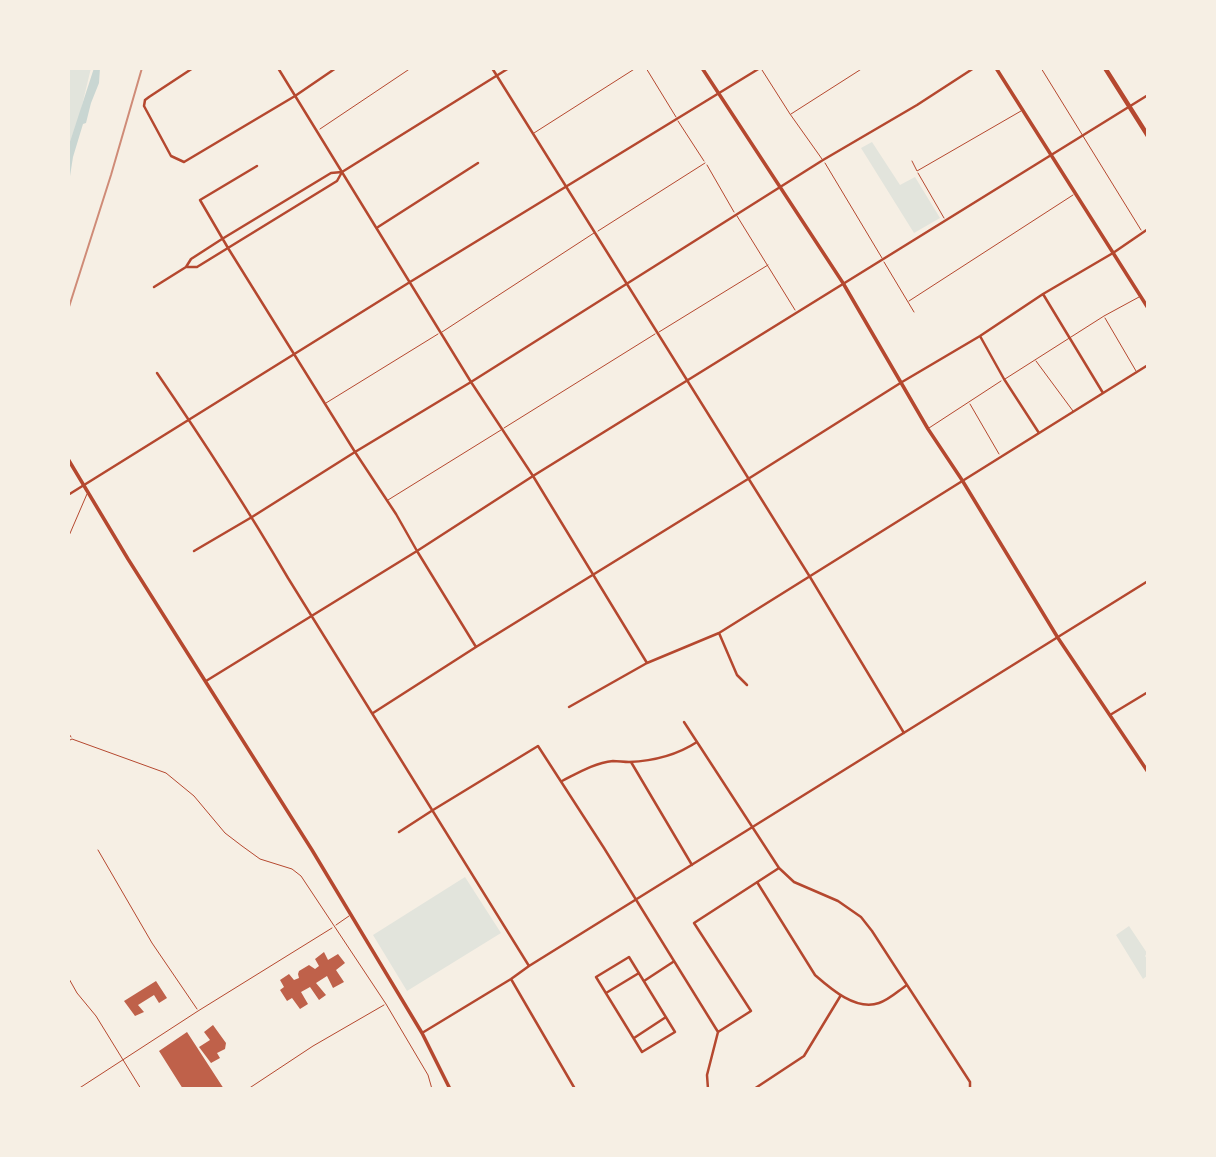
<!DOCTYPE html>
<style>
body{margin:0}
#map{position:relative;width:1216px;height:1157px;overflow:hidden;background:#f6efe4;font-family:Overpass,sans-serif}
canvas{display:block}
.frame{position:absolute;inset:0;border:70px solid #f6efe4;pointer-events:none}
</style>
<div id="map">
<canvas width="1216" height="1157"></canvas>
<div class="frame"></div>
</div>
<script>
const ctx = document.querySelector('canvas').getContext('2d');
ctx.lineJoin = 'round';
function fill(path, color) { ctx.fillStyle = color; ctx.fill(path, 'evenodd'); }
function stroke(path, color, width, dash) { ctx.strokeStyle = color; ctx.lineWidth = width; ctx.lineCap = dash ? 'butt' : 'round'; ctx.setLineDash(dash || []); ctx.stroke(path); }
fill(new Path2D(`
 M68,68H91L68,164Z
 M872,142L900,185L915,177L940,218L914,233L861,148Z
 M465,877L501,933L407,991L373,935Z
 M1129,926L1147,953L1145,956L1148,960V975L1143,979L1116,935Z`), '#e2e4dc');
fill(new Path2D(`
 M94,68H100L99,83L91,103L86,123L83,124L73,157L68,189V148Z`), '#c9d6d2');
fill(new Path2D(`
 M324,952L328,960L338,954L345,963L336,970L344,982L333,988L327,976L316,983L326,995L319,1000L310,987L301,992L308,1004L300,1009L292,998L287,1001L280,990L284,987L280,980L289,974L294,980L299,978L298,974L299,971L309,965L315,969L319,966L315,959Z
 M156,981L167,998L159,1003L154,995L138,1005L144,1012L135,1016L124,1001Z
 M213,1025L226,1043L225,1049L217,1053L220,1058L211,1063L199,1047L210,1040L204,1032Z
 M187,1032L224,1089H183L159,1051Z`), '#bf614a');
stroke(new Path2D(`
 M646,68L676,117
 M1041,68L1141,230
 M762,70L790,114L822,159
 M791,114L863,68
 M678,121L704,161
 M320,129L411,68
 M534,133L636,68
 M912,161L917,171L1021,111
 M825,163L882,258
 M707,165L734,212
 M918,173L944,218
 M737,216L795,310
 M598,231L705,163
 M884,262L914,312
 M909,301L1073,195
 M1105,318L1136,371
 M442,332L594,233
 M659,332L768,265
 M1036,361L1073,411
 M1005,379L1104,316L1139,297
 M326,403L438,334
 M970,404L999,454
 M504,428L655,334
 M929,428L1001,381
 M388,500L501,430
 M68,538L87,494
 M68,732L71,737
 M68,741L72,739L166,773L194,796L225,833L242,846L260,859L292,869L301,876L386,1004L428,1075L432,1089
 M98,850L152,943L197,1009
 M336,925L349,916
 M68,977L77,993L96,1016L141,1089
 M78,1089L198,1011L332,928
 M248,1089L313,1046L384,1005`), '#b5482f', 1);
stroke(new Path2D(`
 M193,68L149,97L145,100L144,106L171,156L184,162L295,96L336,68
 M278,68L471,382L533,476L647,663
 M492,68L810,577L904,733
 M257,166L200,200L228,248L355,452L396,514L417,551L476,647
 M378,227L478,163
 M186,267H197L337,181L342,172
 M154,287L186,267L191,259L222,239L331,173L342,172L509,68
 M1043,294L1103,393
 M980,336L1004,379L1039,433
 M157,373C203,440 247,508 288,578L529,966
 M68,495L410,282L760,68
 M194,551L252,517L355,452L471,382L823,160L917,105L974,68
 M719,633L737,675L747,685
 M206,681L417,551L533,476L1148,95
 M569,707L647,663L719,633L1148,365
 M373,713L476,647L748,479L902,382L980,336L1043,294L1113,253L1148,229
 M1110,715L1148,692
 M684,722L779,868L794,882L838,901L861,917L872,931L970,1082V1089
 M631,762L692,865
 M562,781C578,773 594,763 613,761C618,761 624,762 629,762C653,761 677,755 697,742
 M399,832L433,810L538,746L604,848L718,1032L707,1075L708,1089
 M757,882L815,975C831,989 856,1011 879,1003C889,1000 898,991 907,985
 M629,957L675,1032L642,1052L596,977Z
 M511,979L575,1089
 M644,981L673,962
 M606,993L639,973
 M718,1032L751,1011L694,923L779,868
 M422,1033L511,979L529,966L1148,581
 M634,1038L666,1017
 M754,1089L804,1056L841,995`), '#b5482f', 2.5);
stroke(new Path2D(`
 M702,68L843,283L928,429L962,480L1058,638L1148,772
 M68,459L128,559L312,850L422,1033L450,1089`), '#b5482f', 3.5);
stroke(new Path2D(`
 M996,68L1148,308`), '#b5482f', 3.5);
stroke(new Path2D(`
 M1105,68L1148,136`), '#b5482f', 4.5);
stroke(new Path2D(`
 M68,310L111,175L142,68`), '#cf8b77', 2);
</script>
